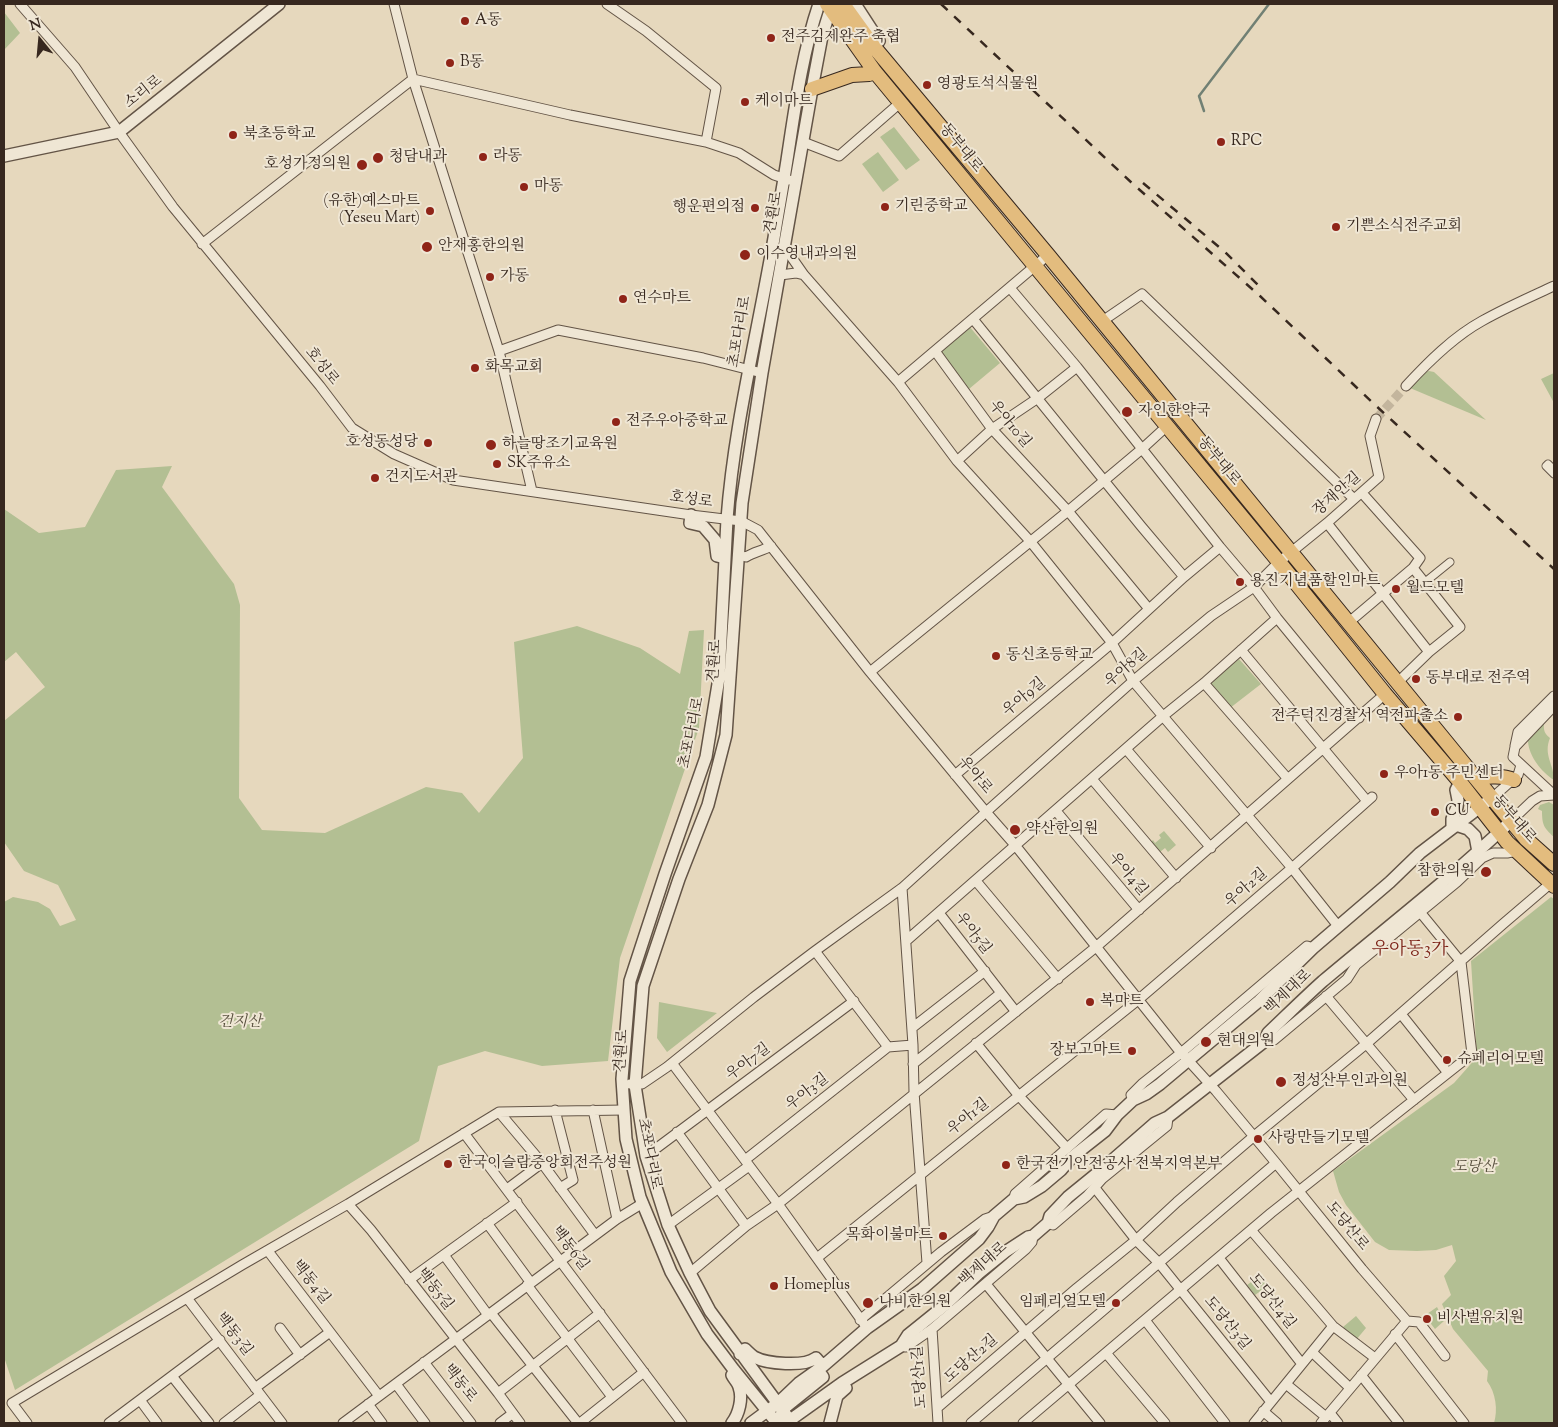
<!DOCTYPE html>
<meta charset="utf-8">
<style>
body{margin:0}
#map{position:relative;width:1558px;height:1427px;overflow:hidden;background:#e6d8bd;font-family:"Sorts Mill Goudy",serif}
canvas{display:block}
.frame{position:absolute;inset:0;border:5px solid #37281f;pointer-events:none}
.north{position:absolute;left:15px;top:15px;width:50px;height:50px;-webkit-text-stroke:4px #efe6d4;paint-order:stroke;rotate:343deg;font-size:14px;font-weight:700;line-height:20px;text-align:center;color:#37281f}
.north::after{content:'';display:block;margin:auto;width:18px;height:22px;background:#37281f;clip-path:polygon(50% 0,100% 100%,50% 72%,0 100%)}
</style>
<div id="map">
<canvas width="1558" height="1427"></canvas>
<div class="frame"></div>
<div class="north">N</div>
</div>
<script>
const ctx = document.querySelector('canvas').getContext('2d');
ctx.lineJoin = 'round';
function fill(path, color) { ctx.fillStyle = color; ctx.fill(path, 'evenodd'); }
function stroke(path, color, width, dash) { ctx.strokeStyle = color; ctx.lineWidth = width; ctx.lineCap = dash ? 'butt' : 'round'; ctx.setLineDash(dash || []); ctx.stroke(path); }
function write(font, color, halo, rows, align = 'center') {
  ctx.font = font + ' "Sorts Mill Goudy","Noto Serif KR",serif'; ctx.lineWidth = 4; ctx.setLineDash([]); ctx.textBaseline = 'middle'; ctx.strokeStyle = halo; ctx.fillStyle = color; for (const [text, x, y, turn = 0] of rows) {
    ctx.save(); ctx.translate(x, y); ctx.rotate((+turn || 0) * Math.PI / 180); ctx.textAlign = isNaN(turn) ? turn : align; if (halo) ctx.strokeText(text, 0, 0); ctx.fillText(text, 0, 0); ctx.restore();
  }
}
fill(new Path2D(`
 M4,12L20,33L4,50Z
 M894,127L920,160L906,170L880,137Z
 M878,152L899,180L883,192L862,164Z
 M969,326L1000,363L969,389L939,351Z
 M1429,371L1434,372L1486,420L1410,388L1425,372Z
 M1554,373V403L1541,379Z
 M172,466L162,487L234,584L240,605L239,798L262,830L325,833L426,787L462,793L479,813L523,758L514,642L577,626L640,648L680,674L689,631L704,630L699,728L620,958L608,1061L542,1066L485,1051L438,1066L419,1141L15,1390L4,1357V902L13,897L38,902L50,909L60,926L76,920L58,885L24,871L4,842V721L45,687L16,652L4,662V509L39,533L85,527L116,470Z
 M1239,659L1261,684L1230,708L1209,683Z
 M1545,719C1543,727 1543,733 1550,738C1543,755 1554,764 1554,780C1541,772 1527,754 1528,738Z
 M1549,802L1554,805V837C1544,828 1542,825 1542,811L1538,809L1540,805Z
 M1164,831L1176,845L1168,852L1165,848L1160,852L1151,842L1153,840L1155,843L1161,838L1159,835Z
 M1551,897L1554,899V1423H1494C1498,1410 1496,1393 1487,1381L1488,1371L1453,1329L1442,1304L1451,1295L1444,1276L1456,1261L1452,1245L1436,1250L1417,1251L1389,1250L1375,1242L1346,1205L1339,1192L1333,1171L1454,1083L1477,1057L1471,961Z
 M659,1002L717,1013L667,1052L657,1038Z
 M1261,1275L1269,1285L1255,1295L1247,1285Z
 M1437,1307L1444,1321L1435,1329L1428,1320L1429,1319L1427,1314Z
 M1356,1316L1366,1328L1356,1340L1343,1327Z`), '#b3bf93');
stroke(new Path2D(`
 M1204,111L1199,96L1269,4`), '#718074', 2.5);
stroke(new Path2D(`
 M1376,419L1406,386`), '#c3b59d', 9, [9, 4.5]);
const pedestrian = new Path2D(`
 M1554,470L1548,464L1546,466L1554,474
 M1424,583L1450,562`);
const minor = new Path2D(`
 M20,4L75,67L119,132L173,207L320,386L352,428L394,454L453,480L691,515L741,521L758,530L870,672L986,812L1015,845L1177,1048L1216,1091L1276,1163L1362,1269L1407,1321
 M394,4L413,79L499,351L532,491
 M607,4L646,31L716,88L706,142
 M803,142L839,156L901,102
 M202,244L413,79L570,115L706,142L739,153L774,175L789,180
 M783,253L790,255L804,275L898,382L957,461L1030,541L1112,643L1133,681L1292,868L1338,926
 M780,275L796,273L804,275
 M1010,288L1077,367L1220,547L1254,587L1277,618L1359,718
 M973,319L1141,526L1184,577
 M1101,322L1142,294L1354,499
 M499,351L558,330L703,358L762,373
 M935,351L992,429L1068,511L1149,609
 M898,382L1048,255
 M1406,386C1428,362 1453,337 1482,321C1505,308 1530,297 1554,286
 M957,461L992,429L1038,398L1077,367
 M1327,523L1429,652
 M738,555L746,557C754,552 762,551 771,546
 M1348,623L1413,568L1420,558L1362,493
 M1241,650L1367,801
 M870,672L1068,511L1143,448L1167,426
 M1204,683L1288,779
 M1397,683L1429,652L1460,627L1413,568
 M1554,706L1515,747L1513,757L1554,795
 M1515,746L1518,732L1554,696
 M1126,749L1211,848
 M955,775L1112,643L1184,577L1220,547
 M1092,779L1176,878
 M1492,798L1518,775L1521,765
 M1056,811L1139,910
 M1511,821L1532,801L1540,796L1554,795
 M976,881L1058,979
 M902,888L913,1045L914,1092L927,1263
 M939,913L1016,1012
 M906,941L1162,717L1204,683L1277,618
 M815,951L888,1047L913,1045
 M1326,996L1414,1100
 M1401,1014L1448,1073
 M912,1028L985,971
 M1265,1041L1274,1040L1347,979L1356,965L1457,882L1482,858L1493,853H1507L1517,851
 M976,1043L1019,1096L1067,1148
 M672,1063L778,1204L867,1328
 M913,1064L1001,993
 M630,1084H642L667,1067L754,997L815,951L902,888L986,812L1133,681L1211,616L1254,587L1279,562L1327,523L1379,477L1370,436L1376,419
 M1133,1100L1131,1095L1143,1083L1181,1053L1307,946L1313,948
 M555,1110L573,1180L560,1188
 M593,1110L617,1219
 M499,1112L542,1163L595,1235
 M677,1132L746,1226
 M464,1133L682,1423
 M646,1156L854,1001
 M745,1160L888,1047
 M1095,1188L1136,1240L1159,1263L1271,1402
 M507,1189L542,1163
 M1014,1199L1015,1194L1023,1187L1106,1114L1117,1115
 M348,1204L371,1230L498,1393L520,1423
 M487,1223L531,1283
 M1048,1223L1053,1225L1087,1196L1102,1179L1167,1126L1168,1117
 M668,1225L749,1166
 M1251,1230L1333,1326L1375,1358
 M268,1251L379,1396
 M444,1255L488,1315
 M817,1258L1138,1000L1292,868L1372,797
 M1219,1258L1302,1364
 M690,1273L746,1226L778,1204L1096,947L1385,694
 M409,1280L517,1202
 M986,1284L1100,1423
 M527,1285L612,1397
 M187,1298L282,1423
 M491,1313L578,1423
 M860,1320L941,1252L985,1219L994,1216
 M1145,1320L1225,1423
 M1407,1321L1419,1322L1445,1356
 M280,1328L300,1355
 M932,1329L938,1423
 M1395,1334L1464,1423
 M901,1346L906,1347L932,1329L1026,1249L1032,1242L1033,1236
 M1312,1352L1350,1388
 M1106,1353L1165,1423
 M424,1362L471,1423
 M1361,1375L1399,1423
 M172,1376L209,1423
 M396,1384L425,1423
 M1286,1384L1326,1417
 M255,1388L330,1332
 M498,1393L600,1313
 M140,1400L157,1423
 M368,1404L382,1423
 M937,1408L1077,1288L1136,1240L1177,1202L1253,1137L1366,1044L1503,924L1551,883
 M1263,1411L1277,1423
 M1330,1413L1338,1423
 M27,1423L12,1403L242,1265L348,1204L499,1112L624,1110
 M109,1423L220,1340
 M224,1423L260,1395
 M343,1423L617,1219L643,1203
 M500,1423L512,1414
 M580,1423L644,1372
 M971,1423L1276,1163
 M1023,1423L1271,1213L1472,1054L1461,962L1420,912
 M1254,1423L1333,1326
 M1321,1423L1407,1321`);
const tertiary = new Path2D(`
 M855,4L879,41L874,47
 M4,156L119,132L279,4
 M691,515L690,523L703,526L715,540L717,556L725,558
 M1456,825L1468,829L1475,836L1478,852
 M1452,828V819L1457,807L1458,800L1456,790L1460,782
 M740,1354L745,1349C748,1352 751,1355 754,1357C767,1364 804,1367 816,1358L823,1366
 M781,1417L782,1410L823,1377L818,1370
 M732,1423C739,1414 743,1398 739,1387C738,1383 734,1379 732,1375
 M751,1423L778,1403L799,1383L823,1366L867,1328L922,1289L979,1239L988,1227L994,1216L1014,1199L1024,1197L1042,1186L1061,1170L1072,1157L1105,1131L1117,1115L1133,1100L1146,1094L1160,1084L1259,1001L1313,948L1390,882L1420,853L1492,798
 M777,1423L734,1370L707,1334L671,1272L640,1197L626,1139L622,1079L630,981L665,874L706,757L719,678L727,519C734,425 758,332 774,238C778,212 783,186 787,160C795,108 802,54 819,4
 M786,1423L842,1383L901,1346L908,1335L944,1306L979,1273L1005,1252L1028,1237L1033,1236L1048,1223L1050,1216L1068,1197L1100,1171L1155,1123L1168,1117L1265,1041L1268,1033C1286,1016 1304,998 1323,981C1386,928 1451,878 1511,821
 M792,1423L710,1311L690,1273L668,1225L646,1156L635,1085L643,986L679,879L708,805L726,735L742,503L762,373L812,89L822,36L832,4
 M830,1423L837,1396L846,1388L844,1386`);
const primary = new Path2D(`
 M827,4L875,72L1279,562L1385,694L1460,782L1507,842L1554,886
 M843,4L874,47L1048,255L1492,798L1526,839L1554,864
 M812,89L852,75L869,74L875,72
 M1477,779C1487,775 1504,776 1514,780`);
stroke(pedestrian, '#635446', 9);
stroke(minor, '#635446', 11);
stroke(tertiary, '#635446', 14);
stroke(primary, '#37281f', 16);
stroke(pedestrian, '#efe6d4', 7);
stroke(minor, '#efe6d4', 9);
stroke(tertiary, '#efe6d4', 11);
stroke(primary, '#e3bc7e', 14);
stroke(new Path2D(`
 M941,4L1133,184L1260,296L1373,403L1554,569
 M1143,183L1225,252L1260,287`), '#37281f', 2.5, [9, 9]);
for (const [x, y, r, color] of [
 [465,21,5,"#8f2418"],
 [771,38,5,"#8f2418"],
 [450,63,5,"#8f2418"],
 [927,85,5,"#8f2418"],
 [745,102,5,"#8f2418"],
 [233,135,5,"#8f2418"],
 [1221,142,5,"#8f2418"],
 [483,157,5,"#8f2418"],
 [378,158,6,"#8f2418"],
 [362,165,6,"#8f2418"],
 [524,187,5,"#8f2418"],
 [885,207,5,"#8f2418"],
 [755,208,5,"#8f2418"],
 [430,211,5,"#8f2418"],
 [1336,227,5,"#8f2418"],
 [427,247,6,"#8f2418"],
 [745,255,6,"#8f2418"],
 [490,277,5,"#8f2418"],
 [623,299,5,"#8f2418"],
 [475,368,5,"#8f2418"],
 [1127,412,6,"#8f2418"],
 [616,422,5,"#8f2418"],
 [428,443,5,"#8f2418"],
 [491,445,6,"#8f2418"],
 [497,464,5,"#8f2418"],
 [375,478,5,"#8f2418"],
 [1240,582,5,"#8f2418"],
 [1396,589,5,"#8f2418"],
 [996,656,5,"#8f2418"],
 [1416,679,5,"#8f2418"],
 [1458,717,5,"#8f2418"],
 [1384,774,5,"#8f2418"],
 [1435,812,5,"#8f2418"],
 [1015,830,6,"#8f2418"],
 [1486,872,6,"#8f2418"],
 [1090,1002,5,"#8f2418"],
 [1206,1042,6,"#8f2418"],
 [1132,1051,5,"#8f2418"],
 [1447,1060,5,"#8f2418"],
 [1281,1082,6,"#8f2418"],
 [1258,1139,5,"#8f2418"],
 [448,1164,5,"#8f2418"],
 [1006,1165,5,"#8f2418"],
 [943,1236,5,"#8f2418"],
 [774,1286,5,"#8f2418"],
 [868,1303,6,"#8f2418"],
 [1116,1303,5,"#8f2418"],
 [1427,1319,5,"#8f2418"]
]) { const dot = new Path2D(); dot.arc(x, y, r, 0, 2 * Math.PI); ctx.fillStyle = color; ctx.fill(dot); stroke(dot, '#efe6d4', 2); }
write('15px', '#37281f', '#efe6d4', [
 ["A동",475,21],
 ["전주김제완주 축협",781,38],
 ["B동",460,63],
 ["영광토석식물원",937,85],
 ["케이마트",755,102],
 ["북초등학교",243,135],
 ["RPC",1231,142],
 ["라동",493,157],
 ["청담내과",389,158],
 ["호성가정의원",351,165,"right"],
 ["마동",534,187],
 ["(유한)예스마트",420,202,"right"],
 ["(Yeseu Mart)",420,219,"right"],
 ["기린중학교",895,207],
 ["행운편의점",745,208,"right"],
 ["기쁜소식전주교회",1346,227],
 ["안재홍한의원",438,247],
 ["이수영내과의원",756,255],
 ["가동",500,277],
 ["연수마트",633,299],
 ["화목교회",485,368],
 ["자인한약국",1138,412],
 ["전주우아중학교",626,422],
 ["호성동성당",418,443,"right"],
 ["하늘땅조기교육원",502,445],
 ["SK주유소",507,464],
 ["건지도서관",385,478],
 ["용진기념품할인마트",1250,582],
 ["월드모텔",1406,589],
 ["동신초등학교",1006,656],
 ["동부대로 전주역",1426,679],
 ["전주덕진경찰서 역전파출소",1448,717,"right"],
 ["우아1동 주민센터",1394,774],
 ["CU",1445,812],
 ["약산한의원",1026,830],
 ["참한의원",1475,872,"right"],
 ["복마트",1100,1002],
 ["현대의원",1217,1042],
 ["장보고마트",1122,1051,"right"],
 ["슈페리어모텔",1457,1060],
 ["정성산부인과의원",1292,1082],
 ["사랑만들기모텔",1268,1139],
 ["한국이슬람중앙회전주성원",458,1164],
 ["한국전기안전공사 전북지역본부",1016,1165],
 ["목화이불마트",933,1236,"right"],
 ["Homeplus",784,1286],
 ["나비한의원",879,1303],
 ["임페리얼모텔",1106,1303,"right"],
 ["비사벌유치원",1437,1319]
], 'left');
write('15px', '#37281f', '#efe6d4', [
 ["소리로",144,93,-38],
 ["동부대로",960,149,51],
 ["견훤로",775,213,-80],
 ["초포다리로",741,332,-80],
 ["호성로",321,367,51],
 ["우아10길",1009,425,50],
 ["동부대로",1218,462,51],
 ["장재안길",1338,495,-41],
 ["호성로",691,501,8],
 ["견훤로",716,661,-86],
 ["우아8길",1127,669,-41],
 ["우아9길",1025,698,-40],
 ["초포다리로",693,733,-78],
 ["우아로",974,776,50],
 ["동부대로",1513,820,49],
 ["우아4길",1127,875,50],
 ["우아2길",1247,889,-41],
 ["우아5길",972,934,52],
 ["백제대로",1289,993,-43],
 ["견훤로",623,1051,-86],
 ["우아7길",749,1063,-37],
 ["우아3길",808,1093,-38],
 ["우아1길",969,1118,-39],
 ["초포다리로",648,1154,79],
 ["도당산로",1346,1227,51],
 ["백동6길",569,1249,53],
 ["백제대로",984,1265,-41],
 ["백동4길",310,1283,52],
 ["백동5길",434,1290,52],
 ["도당산4길",1271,1302,52],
 ["도당산3길",1226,1324,51],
 ["백동3길",233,1335,53],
 ["도당산2길",972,1360,-41],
 ["도당산1길",921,1377,-94],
 ["백동로",459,1384,52]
]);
write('italic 15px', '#564e3c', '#efe6d4', [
 ["건지산",240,1023],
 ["도당산",1474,1168]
]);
write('18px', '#7a1f14', '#efe6d4', [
 ["우아동3가",1410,951]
]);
</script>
